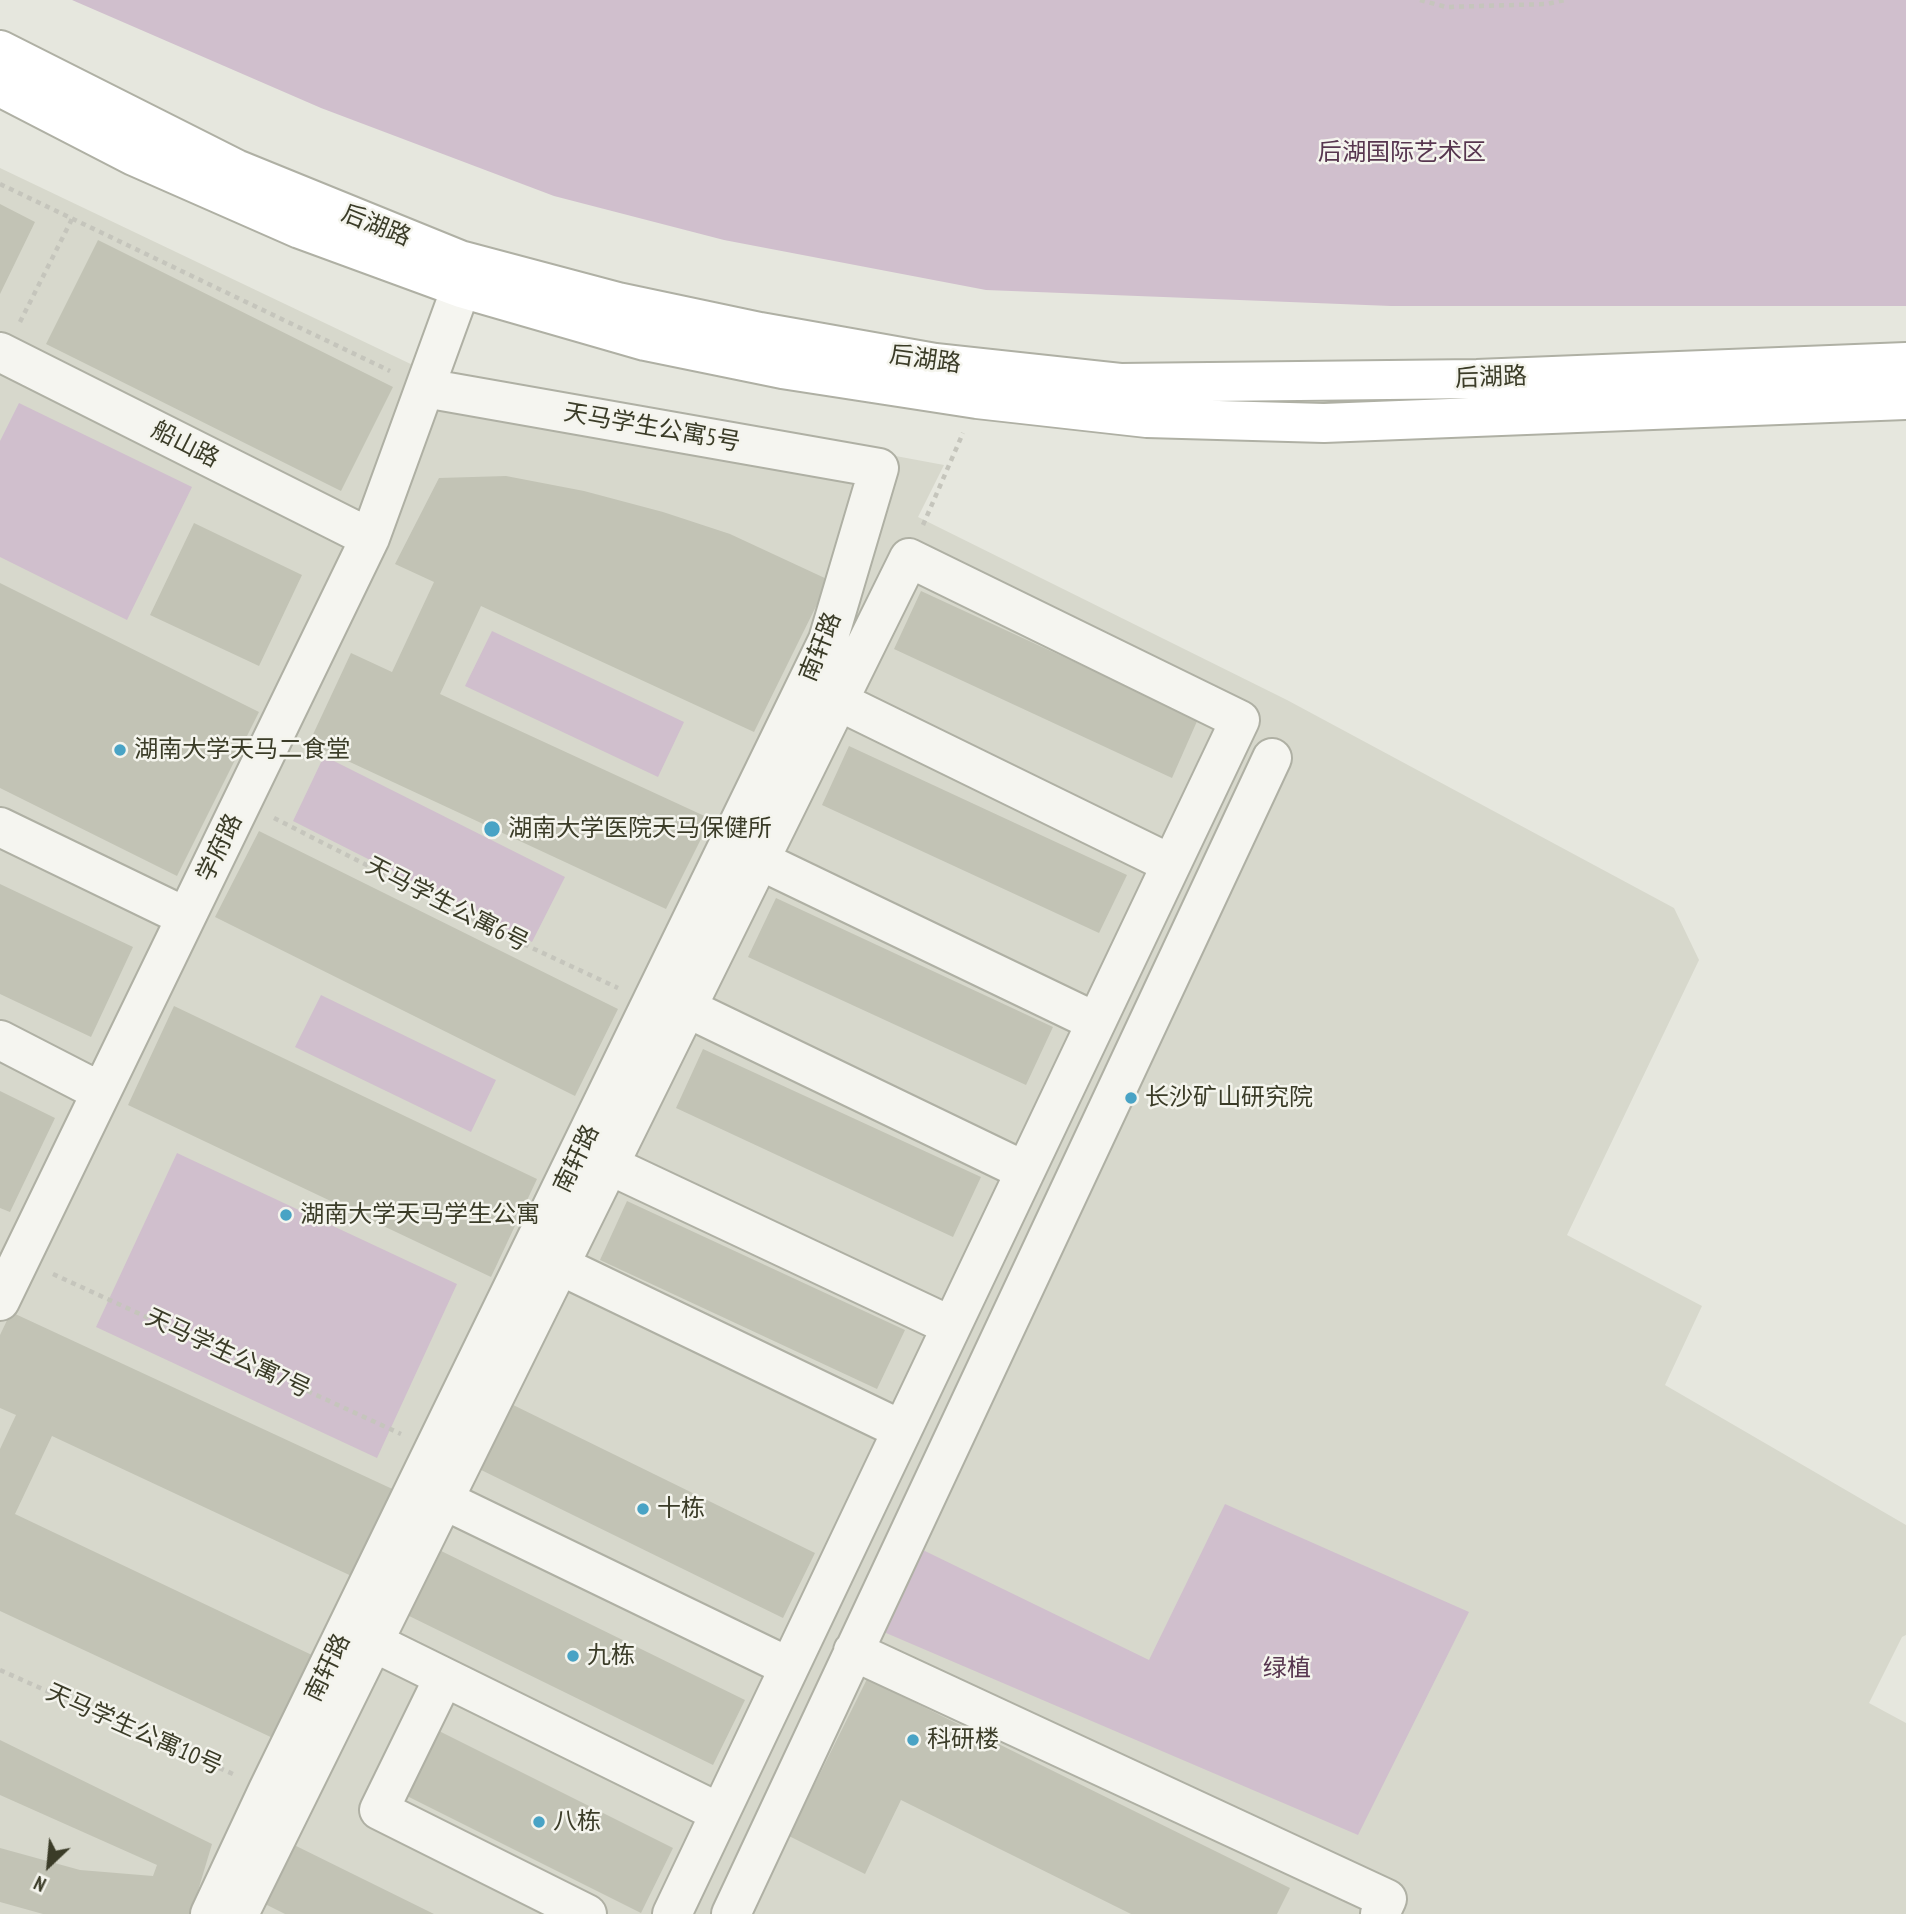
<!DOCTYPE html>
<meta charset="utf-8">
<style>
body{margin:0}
#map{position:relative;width:1906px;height:1914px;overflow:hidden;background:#e6e7de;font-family:"PT Sans Narrow",sans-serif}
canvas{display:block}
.north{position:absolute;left:14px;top:1830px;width:70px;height:70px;-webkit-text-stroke:5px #f4f4ed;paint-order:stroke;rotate:206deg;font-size:19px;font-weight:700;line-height:28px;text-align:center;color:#3b3c28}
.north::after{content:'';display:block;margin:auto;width:24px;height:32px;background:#3b3c28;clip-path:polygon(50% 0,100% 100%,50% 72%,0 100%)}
</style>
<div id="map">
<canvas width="1906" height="1914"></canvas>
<div class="north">N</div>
</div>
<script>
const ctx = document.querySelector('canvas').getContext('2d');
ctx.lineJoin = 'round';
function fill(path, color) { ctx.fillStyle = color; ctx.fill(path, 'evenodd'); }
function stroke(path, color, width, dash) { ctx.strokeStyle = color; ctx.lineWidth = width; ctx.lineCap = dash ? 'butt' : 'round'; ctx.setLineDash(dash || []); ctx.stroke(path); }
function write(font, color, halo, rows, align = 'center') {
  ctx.font = font + ' "PT Sans Narrow","Noto Sans SC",sans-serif'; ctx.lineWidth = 5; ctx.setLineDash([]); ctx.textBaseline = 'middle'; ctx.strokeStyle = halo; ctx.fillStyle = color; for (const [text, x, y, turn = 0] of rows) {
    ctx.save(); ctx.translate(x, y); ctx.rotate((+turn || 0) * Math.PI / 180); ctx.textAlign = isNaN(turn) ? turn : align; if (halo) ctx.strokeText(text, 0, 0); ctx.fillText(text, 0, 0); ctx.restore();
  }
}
fill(new Path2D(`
 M0,168L417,367L944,465L918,517L1287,700L1674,908L1699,960L1567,1235L1702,1306L1665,1385L1906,1525V1635L1902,1637L1869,1703L1906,1723V1914H0Z`), '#d7d8cc');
fill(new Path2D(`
 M72,0H1906V306H1391L986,290L724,240L554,196L321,108Z
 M19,403L192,487L127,620L0,557V441Z
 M492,631L684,722L658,777L465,686Z
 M324,756L565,877L532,942L293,821Z
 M321,995L496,1080L471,1132L295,1047Z
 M177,1153L457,1284L377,1458L96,1327Z
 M1225,1504L1469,1612L1358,1835L851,1618L890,1534L1149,1660Z`), '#d0bfcd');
fill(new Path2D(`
 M0,204L35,222L0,294Z
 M98,240L393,387L341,491L46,344Z
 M506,476L584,491L663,512L730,534L829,580L754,732L481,606L440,694L711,819L666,909L309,743L351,653L392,672L434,582L395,564L439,478Z
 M194,523L302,575L259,666L150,615Z
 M0,583L259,712L177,876L0,788Z
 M921,591L1198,719L1172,778L894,649Z
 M849,746L1127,875L1099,933L822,805Z
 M259,831L618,1009L575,1096L215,917Z
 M0,884L133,947L91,1037L0,994Z
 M776,898L1053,1027L1026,1085L748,957Z
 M174,1006L537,1179L491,1277L128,1105Z
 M703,1049L981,1177L953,1237L676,1108Z
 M0,1091L55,1118L10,1212L0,1208Z
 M627,1201L905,1330L877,1389L600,1260Z
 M11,1312L401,1493L360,1580L52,1436L15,1514L314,1656L275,1739L0,1611V1449L16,1415L0,1408V1335Z
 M503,1400L815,1553L783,1618L471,1465Z
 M433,1547L745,1700L713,1765L401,1612Z
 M867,1679L1290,1888L1277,1914H1131L901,1800L865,1874L789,1836Z
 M437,1730L673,1848L641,1913L405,1795Z
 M0,1740L212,1844L191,1914H43L0,1902V1848L80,1870L153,1876L157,1865L0,1795Z
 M284,1840L434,1914H285L255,1899Z`), '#c2c3b5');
const minor = new Path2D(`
 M0,352L370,538
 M838,701L1171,864
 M0,827L186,917
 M759,860L1096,1022
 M687,1008L1025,1171
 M0,1040L101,1092
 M609,1165L951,1326
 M559,1265L902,1430
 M0,1301L370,538L461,288
 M444,1500L789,1667
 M373,1642L720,1813
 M853,1651L1387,1899L1380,1914
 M444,1677L379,1810L587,1914
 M210,1914L268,1790L828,640L879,468L425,388
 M239,1914L909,558L1240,720L672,1914
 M731,1914L1272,758`);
const secondary = new Path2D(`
 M0,50L236,169L460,260L618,302L760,332L935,363L1120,383L1477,379L1906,362
 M0,87L134,156L300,229L461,288L645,341L782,369L977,399L1147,418L1324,423L1906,400`);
stroke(minor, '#afb0a4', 42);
stroke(secondary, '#afb0a4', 42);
stroke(new Path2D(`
 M1420,0L1446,7L1547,4L1565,0
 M0,184L390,371
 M20,322L72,219
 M923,525L963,433
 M274,818L502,934L618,988
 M53,1274L401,1434
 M0,1670L233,1774`), '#c5c5bc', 4.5, [5, 5]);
stroke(minor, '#f5f5f0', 38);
stroke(secondary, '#fff', 38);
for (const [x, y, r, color] of [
 [120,750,7,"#49a3c5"],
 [492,829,9,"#49a3c5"],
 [1131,1098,7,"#49a3c5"],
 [286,1215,7,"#49a3c5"],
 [643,1509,7,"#49a3c5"],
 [573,1656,7,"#49a3c5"],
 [913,1740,7,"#49a3c5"],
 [539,1822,7,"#49a3c5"]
]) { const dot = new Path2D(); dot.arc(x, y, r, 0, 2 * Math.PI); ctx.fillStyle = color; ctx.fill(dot); stroke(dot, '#f4f4ed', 2.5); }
write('24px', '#57364f', '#f4f4ed', [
 ["后湖国际艺术区",1402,153],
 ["绿植",1287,1669]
]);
write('24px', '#3b3c28', '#f4f4ed', [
 ["后湖路",376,226,22],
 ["后湖路",925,360,8],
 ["后湖路",1491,378,-2],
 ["天马学生公寓5号",652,428,10],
 ["船山路",185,445,27],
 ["南轩路",821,647,-68],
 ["学府路",220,848,-64],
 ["天马学生公寓6号",447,905,27],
 ["南轩路",577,1159,-64],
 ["天马学生公寓7号",228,1354,25],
 ["南轩路",328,1668,-64],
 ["天马学生公寓10号",134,1730,24]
]);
write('24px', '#3b3c28', '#f4f4ed', [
 ["湖南大学天马二食堂",134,750],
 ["湖南大学医院天马保健所",508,829],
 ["长沙矿山研究院",1145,1098],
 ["湖南大学天马学生公寓",300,1215],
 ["十栋",657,1509],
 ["九栋",587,1656],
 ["科研楼",927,1740],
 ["八栋",553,1822]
], 'left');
</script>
